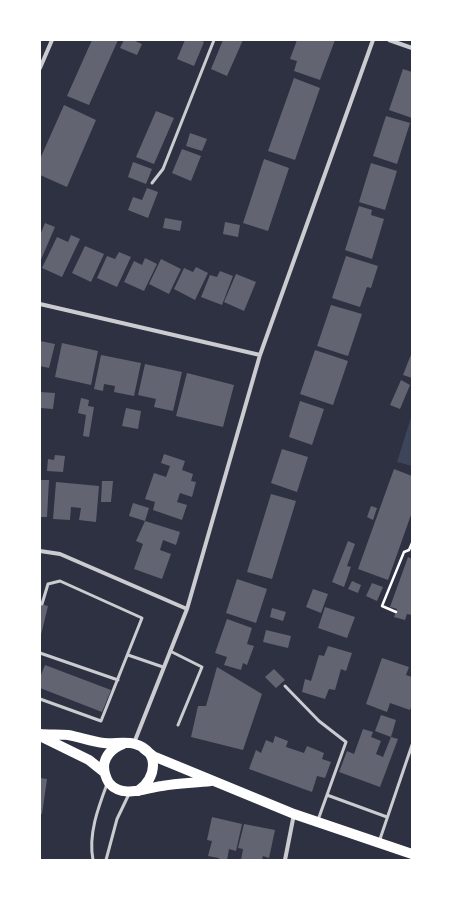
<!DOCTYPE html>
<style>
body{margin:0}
#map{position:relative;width:452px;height:900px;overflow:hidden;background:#2d3142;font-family:"Noto Serif",serif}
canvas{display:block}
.frame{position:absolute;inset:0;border:41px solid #fff;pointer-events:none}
</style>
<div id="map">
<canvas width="452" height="900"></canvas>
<div class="frame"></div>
</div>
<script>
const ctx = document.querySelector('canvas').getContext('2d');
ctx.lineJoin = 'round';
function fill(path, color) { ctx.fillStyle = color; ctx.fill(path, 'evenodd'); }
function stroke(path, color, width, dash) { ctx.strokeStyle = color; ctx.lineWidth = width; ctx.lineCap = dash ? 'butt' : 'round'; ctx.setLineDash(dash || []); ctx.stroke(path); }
fill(new Path2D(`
 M412,414V466L397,462Z`), '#3c4559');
fill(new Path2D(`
 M92,40H118L89,105L67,96Z
 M124,40H133L142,44L137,55L120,48Z
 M185,40H200L204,42L194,66L177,59Z
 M223,40H243L227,76L211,69Z
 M297,40H335L320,80L294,71L297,61L290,59Z
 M403,69L412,72V118L389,110Z
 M294,78L320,88L295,160L268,151Z
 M64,105L96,120L67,187L40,175V159Z
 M156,111L174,118L154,164L136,157Z
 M386,116L410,123L397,164L373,156Z
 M190,133L207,139L202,151L186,146Z
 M182,149L201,156L191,181L172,173Z
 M264,159L289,168L268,231L243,223Z
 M133,162L152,169L146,184L128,177Z
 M371,163L397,171L385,210L359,202Z
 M147,188L158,192L148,218L128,210L133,197L142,200Z
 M359,206L372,210L371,215L384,219L372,259L345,250Z
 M165,218L182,221L180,231L163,228Z
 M225,222L240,225L238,237L223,234Z
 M45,223L55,227L40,262V235Z
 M71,235L80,239L62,277L42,268L57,237L68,242Z
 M85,246L104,254L91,282L72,273Z
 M119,252L131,257L117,287L97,278L107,256L115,259Z
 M346,256L378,266L371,288L367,287L360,307L332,298Z
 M145,258L157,264L144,291L124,282L134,261L142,265Z
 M161,259L181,269L169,294L149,284Z
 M196,267L208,273L195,300L174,289L184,268L193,272Z
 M220,271L233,276L222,305L201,297L210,275L217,277Z
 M236,274L256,282L244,311L224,302Z
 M331,305L362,314L348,356L317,346Z
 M40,341L55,344L49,368L40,366Z
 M62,343L98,351L91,385L55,377Z
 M315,350L348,361L333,405L300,394Z
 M412,352V378L403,375Z
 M101,355L141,363L134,396L114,392L115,386L104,384L103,391L94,389Z
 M145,364L182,372L173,411L154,407L156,399L138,395Z
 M187,373L234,385L223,427L176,416Z
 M401,380L410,385L400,409L390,405Z
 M40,392L55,393L53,409L40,408Z
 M81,398L89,400L88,406L94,407L89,437L83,436L86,415L78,413Z
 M300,401L324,409L312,445L289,437Z
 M126,408L141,411L138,429L122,426Z
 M282,449L308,457L297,492L271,483Z
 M164,454L185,461L182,470L193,474L191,481L196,482L192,497L180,493L177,502L187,505L182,520L153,510L155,502L145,499L154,473L166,477L170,466L161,463Z
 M55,455L65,456L63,472L47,471L48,459L54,460Z
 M394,469L412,476V512L388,580L358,569Z
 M40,480H49L47,517H40Z
 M102,481H113L111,502H101Z
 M56,482L99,486L96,522L79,520L81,508L71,507L70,520L53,519Z
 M271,494L296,501L272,579L247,572Z
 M133,503L149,508L145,521L129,516Z
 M371,506L377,508L373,520L367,517Z
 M145,521L180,532L176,545L163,540L160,550L171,554L162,579L134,569L143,544L136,541Z
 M348,541L355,544L347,566L351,567L344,587L332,582Z
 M408,557L412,559V615L407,614L405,620L394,617L397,609L390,607Z
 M237,579L267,589L256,623L226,613Z
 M352,581L361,585L358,593L348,589Z
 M372,583L383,587L377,601L366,596Z
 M313,589L328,594L321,613L306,607Z
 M40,604L48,606L41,635H40Z
 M325,607L355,617L347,638L318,628Z
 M272,608L286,612L283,621L270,617Z
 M227,619L252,628L247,644L254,646L247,665L243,663L241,670L224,665L227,657L215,653Z
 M266,630L291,636L288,648L263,642Z
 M328,646L352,653L346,671L341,669L335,690L329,689L325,699L302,692L305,679L311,681L319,655L324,656Z
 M382,658L409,667L406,675L412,677V704L410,710L390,703L387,712L366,704Z
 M45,665L111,690L102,712L40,688V677Z
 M217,667L262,694L243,750L191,737L198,706H206Z
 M274,669L285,680L276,688L265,677Z
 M381,715L396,720L391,737L398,739L380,787L339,772L347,751L354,754L363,729L373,732L371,737L381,741L376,754L383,757L391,737L375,731Z
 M275,736L288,741L286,747L304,753L307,746L324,753L322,759L331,762L325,778L317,776L312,792L249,769L256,750L261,753L266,740L273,743Z
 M40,778L47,779L42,814H40Z
 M212,817L242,824L236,851L229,849L227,860H218L219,858L208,856L212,841L207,840Z
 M244,824L275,830L269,858L263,856L262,860H241L243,849L238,848Z`), '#626471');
stroke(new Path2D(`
 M396,612L382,606L404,552L409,550L412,543`), '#fff', 2.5);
stroke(new Path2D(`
 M152,183L163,169L214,40
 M170,651L202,667L178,725
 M40,653L118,680
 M128,655L163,667
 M285,686L319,721L346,742L318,820
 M40,699L101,721L142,618L60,581L48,584L42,604
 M327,795L387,817
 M379,842L412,745
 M93,860C88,835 98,808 107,784
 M106,860L117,819L129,794`), '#caccd0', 3);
stroke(new Path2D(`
 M389,40L412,48
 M40,68L52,40
 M40,304L260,355
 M40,551L60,554L187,609
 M134,743L187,609L260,355L373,40
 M285,860L294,814`), '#caccd0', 4);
stroke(new Path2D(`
 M40,734C49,735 59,734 68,735C80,737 92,742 104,743C114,744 125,741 135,744C160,751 157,778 138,791
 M40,736L89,760L104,772
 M123,744C113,748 105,754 104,766C104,771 106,778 109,783C123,799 145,788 162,786C178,783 195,783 211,781
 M143,748L153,756L294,814L412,854`), '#fff', 10);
</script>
